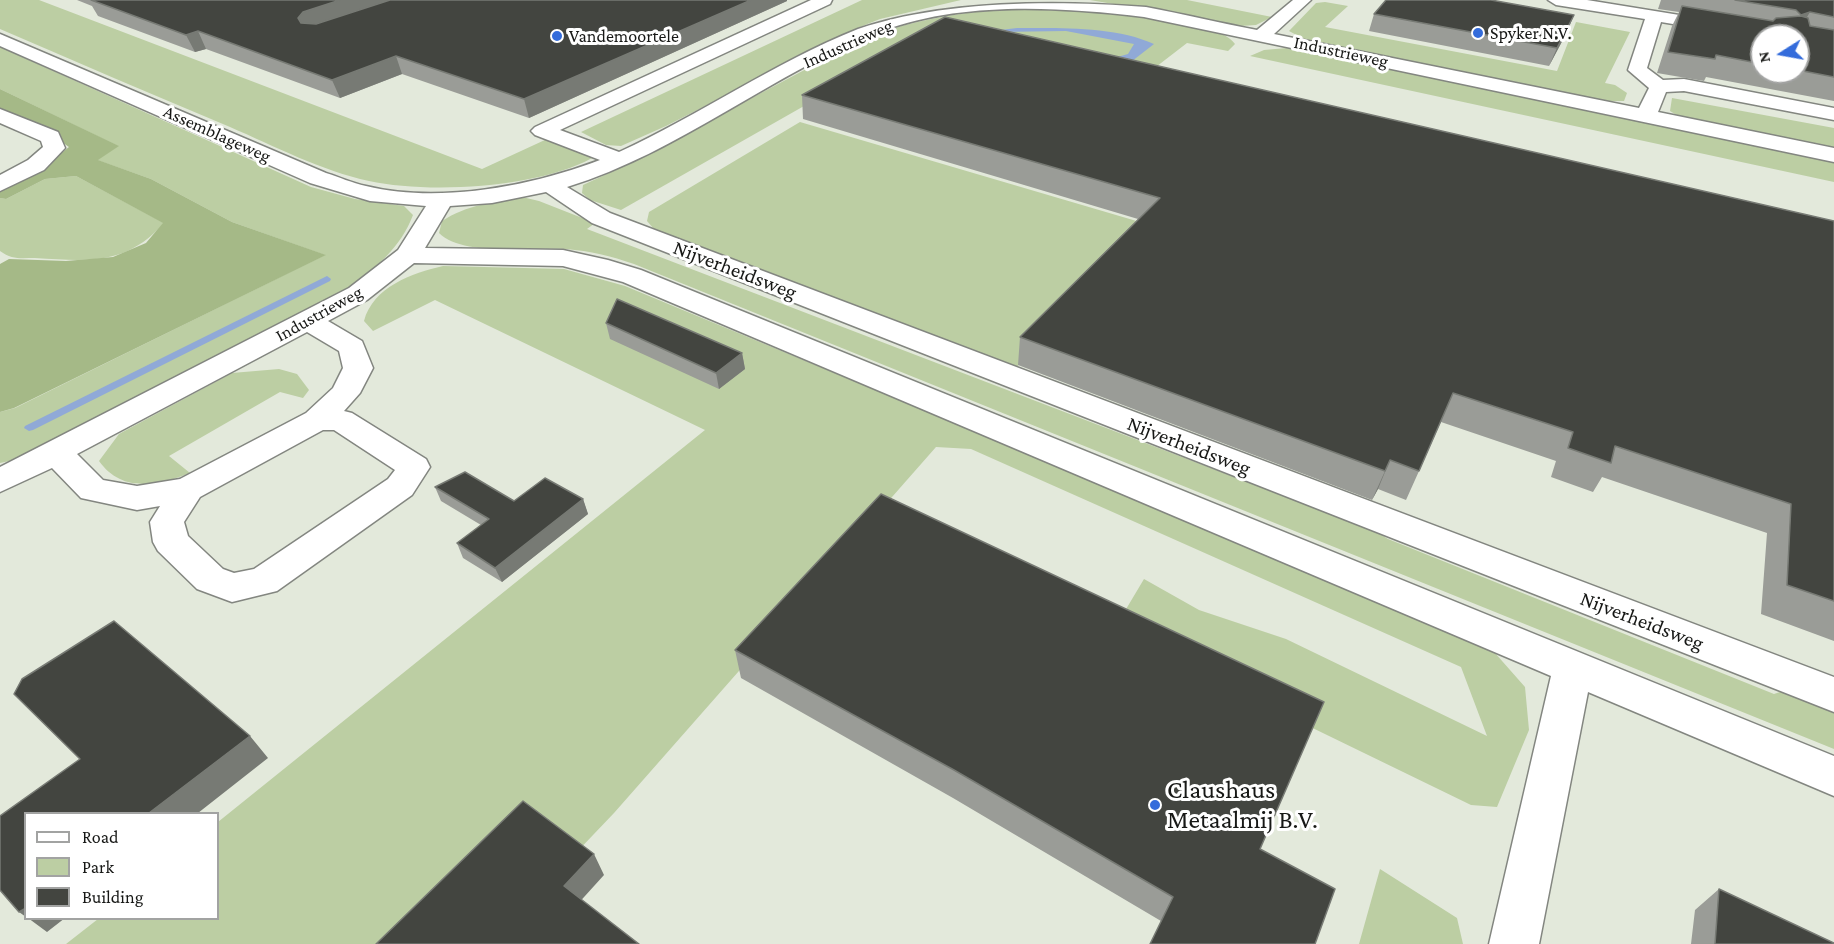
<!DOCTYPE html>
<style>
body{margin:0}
#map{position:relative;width:1834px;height:944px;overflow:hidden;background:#f1f4ee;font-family:"Crimson Pro",serif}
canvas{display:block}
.legend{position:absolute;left:24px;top:812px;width:195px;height:108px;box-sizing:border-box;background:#fff;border:2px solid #a2a3a2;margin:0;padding:8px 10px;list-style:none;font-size:18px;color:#171816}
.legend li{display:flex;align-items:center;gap:12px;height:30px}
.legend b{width:30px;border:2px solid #a2a3a2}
.north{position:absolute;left:1750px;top:24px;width:60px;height:60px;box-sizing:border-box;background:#fff;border:2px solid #a2a3a2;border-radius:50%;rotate:259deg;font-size:16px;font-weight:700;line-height:24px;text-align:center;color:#171816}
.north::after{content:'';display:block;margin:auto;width:21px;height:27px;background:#346cdb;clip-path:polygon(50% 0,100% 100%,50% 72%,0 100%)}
</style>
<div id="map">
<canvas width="1834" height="944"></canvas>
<ul class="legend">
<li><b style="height:8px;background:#fff"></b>Road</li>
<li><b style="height:16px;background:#bccea3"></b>Park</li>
<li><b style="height:16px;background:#434540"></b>Building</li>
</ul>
<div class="north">N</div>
</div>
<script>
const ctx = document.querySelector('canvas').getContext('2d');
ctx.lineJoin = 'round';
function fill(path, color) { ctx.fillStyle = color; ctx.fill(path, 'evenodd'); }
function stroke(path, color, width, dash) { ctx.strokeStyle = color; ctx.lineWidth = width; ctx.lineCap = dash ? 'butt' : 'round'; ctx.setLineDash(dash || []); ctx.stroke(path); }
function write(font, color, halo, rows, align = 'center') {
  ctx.font = font + ' "Crimson Pro",serif'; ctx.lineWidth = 6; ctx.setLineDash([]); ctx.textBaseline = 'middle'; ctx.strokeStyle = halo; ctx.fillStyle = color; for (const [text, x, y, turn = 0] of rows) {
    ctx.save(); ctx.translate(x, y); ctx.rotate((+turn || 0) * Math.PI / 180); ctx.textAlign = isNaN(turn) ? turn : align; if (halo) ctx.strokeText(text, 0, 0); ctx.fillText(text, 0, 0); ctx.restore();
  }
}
fill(new Path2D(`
 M0,0H1834V944H0ZM1762,36H1798V72H1762ZM26,814H218V918H26Z`), '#e3e9db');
fill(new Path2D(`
 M0,0H39L482,169L547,139L592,158C538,188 429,194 369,181C322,171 274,146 230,127C153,95 77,62 0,29Z
 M862,0H961L880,19L860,27L666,126L621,146L606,145L581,132Z
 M1090,0H1187L1272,17L1256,25L1240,26Z
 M1325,2L1348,6L1325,27L1557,71L1576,22L1630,32L1605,83L1615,85L1627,93L1624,101H1597L1304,39L1289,31L1316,3Z
 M1020,8C1058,10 1217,14 1235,44L1228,51L1187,43L1139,80L936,31L621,210L590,200L582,193L583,185L620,168L857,42C910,19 962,12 1020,8Z
 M0,47L311,187L355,199L404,206L413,215C401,247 377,267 350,287L14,460L0,463V412L15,408L325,255L232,222L151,179L97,160L118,146L0,89Z
 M1287,48L1325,53L1834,160V182L1250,56L1264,50Z
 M1672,98L1834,128V150L1680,117L1670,111Z
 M800,122L1150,225L1015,369L654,229L647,221L649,212Z
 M76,176L164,223C126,266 88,261 35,258C21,258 12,260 0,251V198L6,199L45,179Z
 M522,197L539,201L595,223L587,229L1375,531L1388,539L1774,694L1786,690L1834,709V749L634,264C611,256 590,251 566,249C532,247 463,257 439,233L442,221C467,205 493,202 522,197Z
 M443,266L564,269L625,286L1114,489L1495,653L1525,687L1529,730L1497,807L1471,805L1113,631L1144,579L1199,610L1286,639L1487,736L1461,667L971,449L936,447L614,813L489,944H66L98,919L218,918V822L705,430L435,300L373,331L364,321C373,287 412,273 443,266Z
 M279,369L297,374L309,390L303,398L280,392L169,456L190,473C157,486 122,493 99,461L119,434L232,373Z
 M1380,869L1457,918L1463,944H1359Z`), '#bccea3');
fill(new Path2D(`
 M0,89L119,146L98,160L151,179L232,222L326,255L14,408L0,412V264L9,259L66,261L113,257L146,243L163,223L76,176L45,179L6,199L0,198V191L44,167L69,147L52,135L0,113Z`), '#a5b987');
fill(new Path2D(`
 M1017,28C1058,28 1115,26 1154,44L1118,72L960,35ZM1066,31L1134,44L1128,54C1081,70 1033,48 987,36L997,32Z`), '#90a9d7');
fill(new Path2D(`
 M327,276L331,279L330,281L33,430L29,431L24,428L25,426Z`), '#90a9d7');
const minor = new Path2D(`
 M811,0H832L830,4L560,130L619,152C700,115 775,62 858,29C942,0 1057,0 1146,7C1183,14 1220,23 1257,30L1293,0H1311L1274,34L1639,108L1649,88L1628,70L1645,19L1556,5L1548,0H1587L1784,32L1787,36H1762V39L1661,22L1647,68L1663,80L1684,79L1834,108V120L1684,91L1666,92L1658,112L1834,148V162L1144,17C1059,7 964,1 882,31C773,72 681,152 567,187L610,213L1834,677V712L592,223L546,192L492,203L450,206L425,248L563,250L608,260L641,270L1834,756V796L1588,692L1539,944H1489L1551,676L623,282L563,266L414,263L367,300L328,321L362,341L373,368L360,393L344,411L352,413L426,459L430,467L412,495L277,591L232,602L197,589L158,551L153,542L150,522L160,506L137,510L81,498L52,468L0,492V467L349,288L398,250L426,206L370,201L310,183L0,46V34L326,173C339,177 352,183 366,186C439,204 532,186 600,160L535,135L531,131L535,127ZM307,332L339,351L343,368L333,388L306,413L180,479L137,486L103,480L77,454ZM323,430H334L395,470L388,479L254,569L234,573L223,569L188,536L184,522L200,497Z
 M0,109L58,132L65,148L44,170L0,191V175L28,160L43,147L41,141L0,123Z`);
stroke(minor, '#838680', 3);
fill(minor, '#fff');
fill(new Path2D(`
 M77,0H787V1L529,118L402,74L340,98L206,49L195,52L98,16L92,6Z
 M1661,0H1834V101L1706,77L1704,81L1657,73L1672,26L1679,12L1658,9ZM1762,36H1798V72H1762Z
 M1374,14L1567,32L1549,66L1369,31Z
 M802,95L1834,221V641L1761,614L1767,533L1602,477L1593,492L1551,477L1556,461L1441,422L1406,500L1378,489L1372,500L1018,365L1020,337L1138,219L803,119Z
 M606,323L742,353L745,369L719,389L610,339Z
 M435,487L514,501L583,499L588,514L502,582L463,558L457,543L481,525L441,501Z
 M735,650L1260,849L1161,921L953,798L741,678Z
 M1719,889L1834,944H1691L1695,910Z`), '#9a9c97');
fill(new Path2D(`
 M340,0H397L305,35L298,18L303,12Z
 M751,0H787V1L529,118L524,99Z
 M1810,12L1798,32L1789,35L1801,15Z
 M1574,15L1567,32L1549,66L1557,48Z
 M198,31L206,49L195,52L186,35Z
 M396,56L402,74L340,98L332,80Z
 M742,353L745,369L719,389L716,373Z
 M1390,460L1378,489L1372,500L1385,471Z
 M583,499L588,514L502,582L495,568Z
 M250,736L268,758L198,813H149Z
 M594,854L604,875L575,907L564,886Z
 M26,908V917L19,912Z
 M28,918H65L47,932Z`), '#777a74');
const building = new Path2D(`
 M91,0H340L303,12L298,18L301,23L316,24L390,0H751L524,99L396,56L332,80L198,31L186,35Z
 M1386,0H1491L1574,15L1557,48L1374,14Z
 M1735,0H1834V17L1810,12L1801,15L1796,10Z
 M1682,6L1773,21L1776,18L1801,16L1808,18L1810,26L1834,30V77L1798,70V36H1762V64L1716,55L1715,59L1668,52Z
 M945,17L1834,221V601L1787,585L1791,504L1615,446L1611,463L1568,448L1573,432L1453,393L1419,471L1390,460L1385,471L1020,337L1160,198L802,95Z
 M617,299L742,353L716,373L606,323Z
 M465,472L514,501L545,478L583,499L495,568L457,543L489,519L435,487Z
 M881,494L1324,702L1260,849L1335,889L1315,944H1150L1173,897L954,770L735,650Z
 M114,621L250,736L149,813H26V908L19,912L0,890V816L80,759L14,694L22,679Z
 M523,801L594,854L564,886L639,944H376Z
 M1719,889L1834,943V944H1715Z`);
fill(building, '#434540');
stroke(building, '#777a74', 1.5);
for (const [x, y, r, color] of [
 [1478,33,6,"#346cdb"],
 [557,36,6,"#346cdb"],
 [1155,805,6,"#346cdb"]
]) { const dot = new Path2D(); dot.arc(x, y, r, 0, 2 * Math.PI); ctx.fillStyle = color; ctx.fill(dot); stroke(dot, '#fff', 2); }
write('18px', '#171816', '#fff', [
 ["Spyker N.V.",1490,33],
 ["Vandemoortele",569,36]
], 'left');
write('18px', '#171816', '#fff', [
 ["Industrieweg",848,44,-24],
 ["Industrieweg",1341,52,12],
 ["Assemblageweg",217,134,24],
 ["Industrieweg",319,314,-29]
]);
write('21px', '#171816', '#fff', [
 ["Nijverheidsweg",735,270,21],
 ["Nijverheidsweg",1189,446,21],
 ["Nijverheidsweg",1642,621,21]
]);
write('26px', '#171816', '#fff', [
 ["Claushaus",1167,790],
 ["Metaalmij B.V.",1167,820]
], 'left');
</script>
